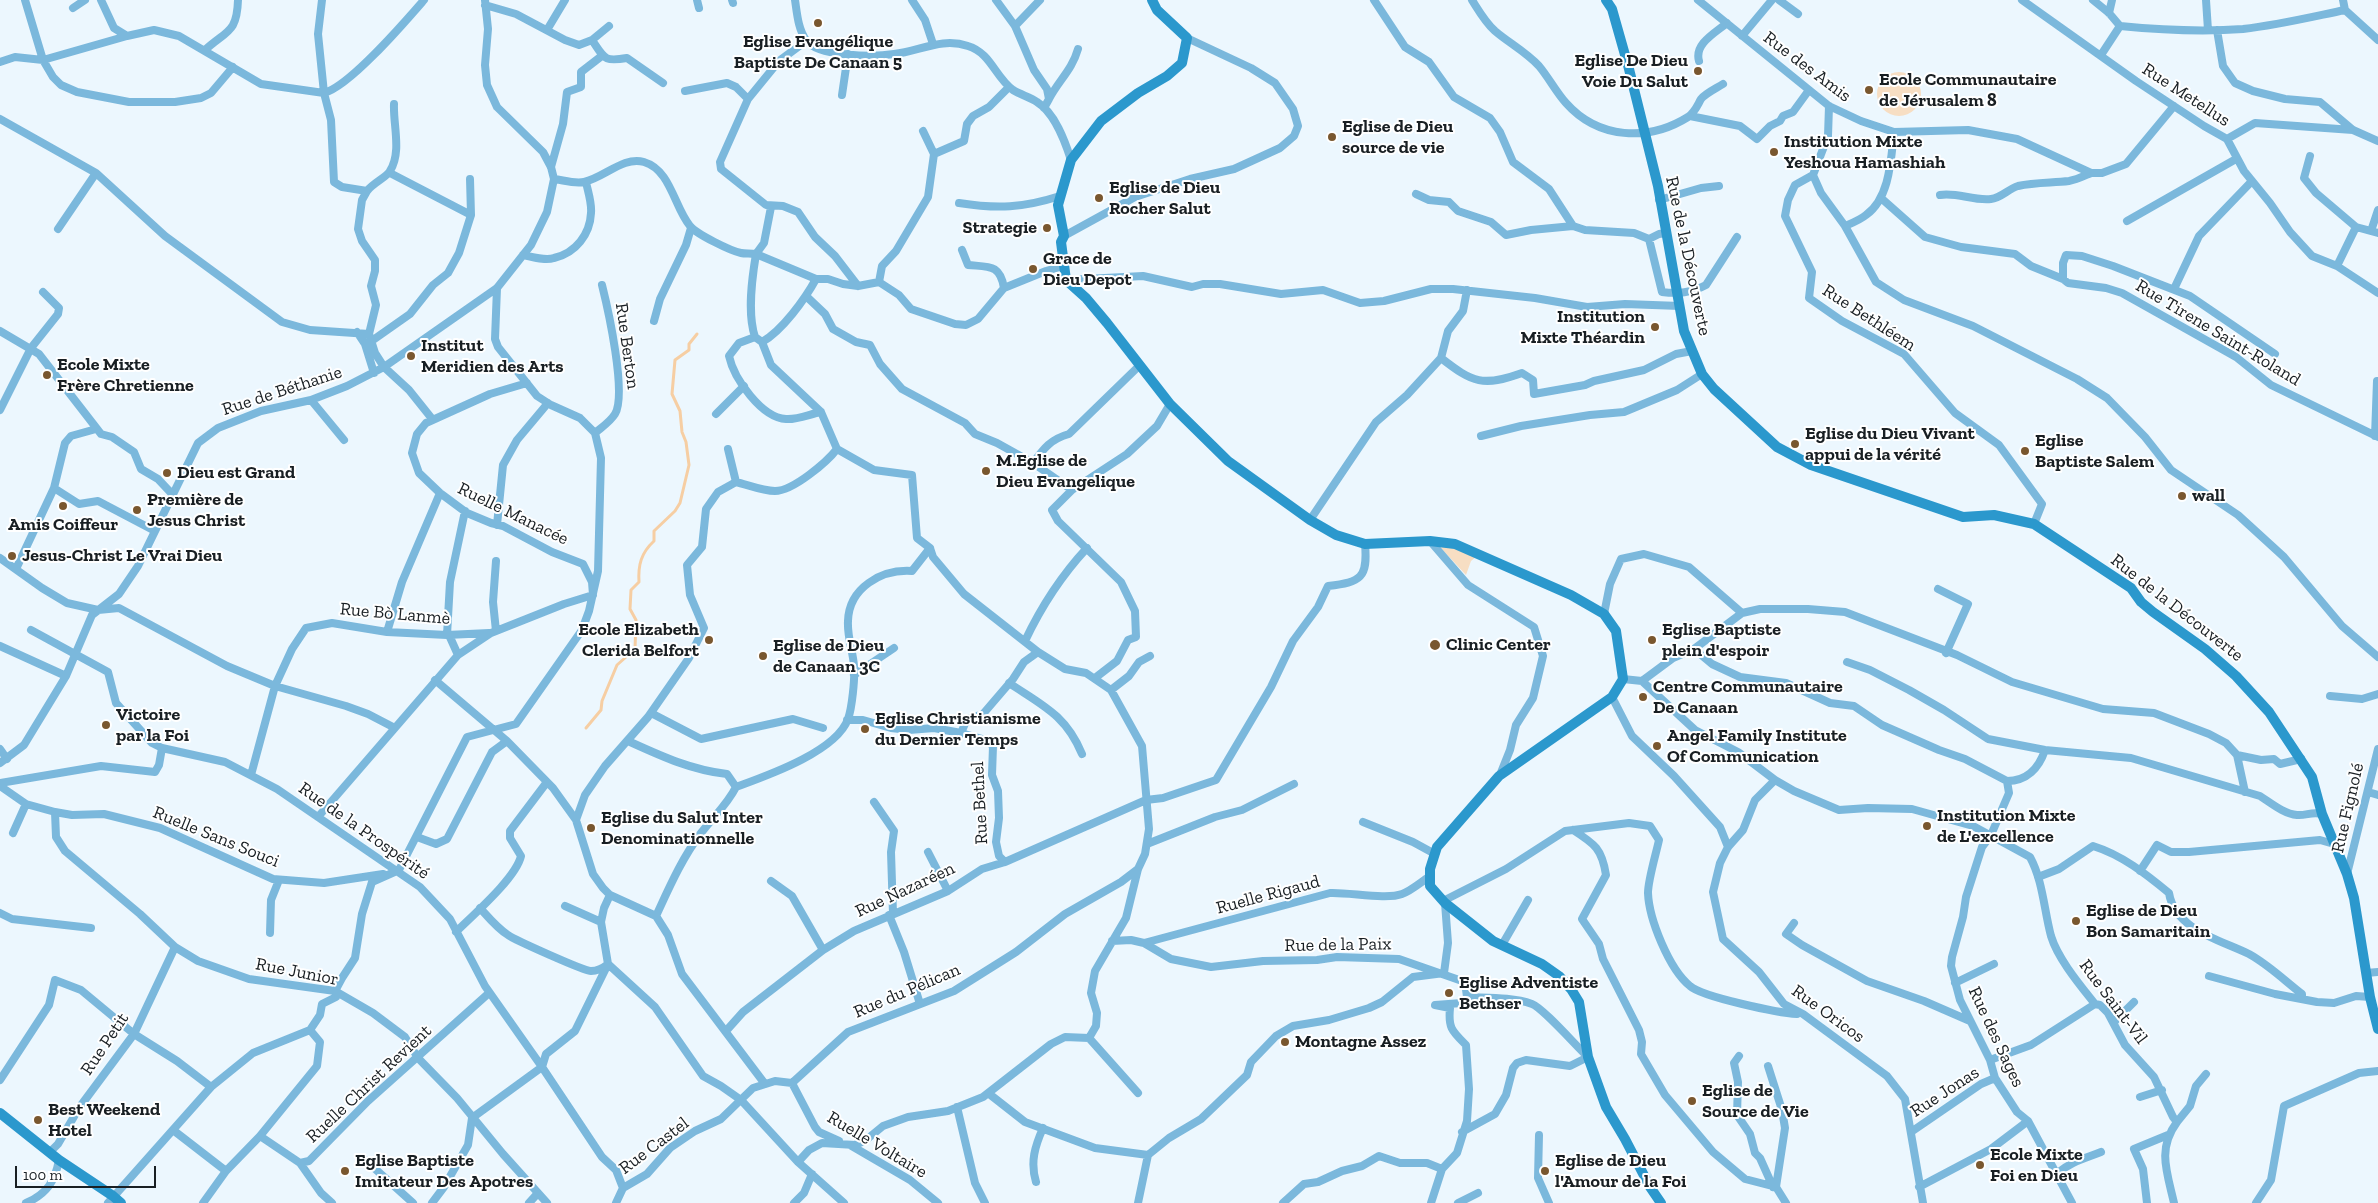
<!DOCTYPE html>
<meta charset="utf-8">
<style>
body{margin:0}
#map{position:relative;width:2378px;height:1203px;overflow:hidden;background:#ecf7fe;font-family:"Zilla Slab",serif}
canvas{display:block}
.scale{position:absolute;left:15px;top:1166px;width:141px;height:22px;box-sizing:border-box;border:2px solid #191f23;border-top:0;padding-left:6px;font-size:15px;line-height:18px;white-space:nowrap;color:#191f23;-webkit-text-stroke:4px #fff;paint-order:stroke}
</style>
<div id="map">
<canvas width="2378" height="1203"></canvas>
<div class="scale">100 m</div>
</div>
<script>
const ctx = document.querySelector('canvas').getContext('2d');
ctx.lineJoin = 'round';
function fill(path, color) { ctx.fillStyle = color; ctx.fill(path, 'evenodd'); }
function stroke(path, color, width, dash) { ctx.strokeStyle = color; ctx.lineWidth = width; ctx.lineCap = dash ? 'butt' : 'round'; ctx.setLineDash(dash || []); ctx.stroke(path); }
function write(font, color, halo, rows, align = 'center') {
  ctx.font = font + ' "Zilla Slab",serif'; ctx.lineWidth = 4; ctx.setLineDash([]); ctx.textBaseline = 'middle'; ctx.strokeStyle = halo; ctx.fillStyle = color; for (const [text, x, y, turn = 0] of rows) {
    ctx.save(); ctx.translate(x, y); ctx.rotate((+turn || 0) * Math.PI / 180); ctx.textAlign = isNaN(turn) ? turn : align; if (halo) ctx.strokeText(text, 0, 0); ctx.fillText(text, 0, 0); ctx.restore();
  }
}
fill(new Path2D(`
 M1877 94a22 22 0 1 1 44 0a22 22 0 1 1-44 0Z
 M1439,546L1450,547L1477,556L1471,561L1466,575Z`), '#f7dec3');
stroke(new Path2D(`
 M586,728L601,710L602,701L617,665L635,649L636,620L630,609L631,590L639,582C638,565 641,553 654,541V531L675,511L680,503L689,465L686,442L682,432L680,411L672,394L675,360L689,350V344L697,334`), '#f6cea3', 3);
stroke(new Path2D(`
 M25,0L43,60L53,77L61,85L77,92L129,102H175L201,98L211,93L233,67
 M322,0L318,34L324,93L331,120L334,182L342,187L367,191L362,200L358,229L362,241L375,260V271L371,286L376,305L369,334
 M697,0L699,8
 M732,0L733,3
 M795,0C797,13 798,29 806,40C817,57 875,57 894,54C920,51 942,37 968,46C991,53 995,77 1013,90C1021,95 1030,97 1037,102C1055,113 1065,141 1071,160
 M912,0L925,20L933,44
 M996,0L1015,26L1034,70L1047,89L1049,99L1044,108
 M1374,0L1405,47L1429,62L1454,97L1490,118L1500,132L1513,162L1549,189L1573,226L1585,230L1634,233L1649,239
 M1472,0C1479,11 1485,22 1495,31C1509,43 1526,52 1539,66C1549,78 1556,92 1566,103C1598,139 1648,142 1688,117C1695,112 1697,106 1701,99C1706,93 1717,88 1723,84
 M1698,0L1829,106L1861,121L1894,132L1968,130L2017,139L2091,173H2102L2126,164L2174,106
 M1779,0L1798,14
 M2022,0L2136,81L2204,126L2227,139L2244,171L2270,203L2290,232L2312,256L2337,266L2378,293
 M2093,0L2109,13L2120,26C2161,30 2202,32 2243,29C2278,25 2311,17 2345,10
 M2206,0L2208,30
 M2343,0L2345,10L2378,40
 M485,5L516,14L565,40L579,45L592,40L609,26
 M73,8L85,0
 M2109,13L2112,0
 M1015,26L1040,0
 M547,30L565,0
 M2217,30L2223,66L2235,83L2253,91L2285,99L2320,102L2353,130L2378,141
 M127,36L154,30L179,36L261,84L324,93C350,86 404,23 424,0
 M1742,36L1772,0
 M592,40C605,59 604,62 627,58L663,83
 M806,41L779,61L748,99L720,162L721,169L766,205L783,206L798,212L815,237L835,256L858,286
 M205,50C227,30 237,33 238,0
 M2101,55L2120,26
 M1699,61C1694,44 1715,33 1727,23
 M0,62L15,57L43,60L127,36L114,28L101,0
 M685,91L727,83L736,87L748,99
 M842,95L848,54
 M1049,99C1059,80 1072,70 1078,49
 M1829,106L1828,136L1813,175L1795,185L1788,200L1785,216L1812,272L1809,298L1842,321L1904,354L1955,413L1999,445L2042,504L2034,524
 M1690,116L1740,126L1757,139L1770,126L1780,121L1783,116L1793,112L1809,90
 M0,119L96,173L165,236L282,322L310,330L369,334L375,353L384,367L409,390L433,420
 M923,131L934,154L928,197L896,251L882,266L879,282L899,295L911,309L955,324L966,325L978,319L1004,288L1046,271L1063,266L1064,262
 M2227,139L2255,123L2353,130
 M934,154L964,141L967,124L973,116L989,107L1009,87
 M2310,156L2304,178L2316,193L2356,227
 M551,167L563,124L567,92L581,87V72L603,55
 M1813,175L1821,193L1845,226L1876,282L1904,300L1973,326L2077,379L2107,398L2145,437L2171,470L2238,515L2284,557L2342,626L2378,657
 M470,179L471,215
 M554,179C563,180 574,184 584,182C604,178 623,156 644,162C671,170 674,207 690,226C696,234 731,251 741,253C745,254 751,253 756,254C752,278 747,313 755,337L762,342L771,365L821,412L837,449L874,470L912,475L917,538L930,548L933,557L964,594L1038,652L1065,669L1086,673L1111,690L1142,746L1149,829L1145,854L1138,869L1126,918L1095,971L1091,993L1097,1013L1096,1026L1089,1038L1138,1093
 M367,191C373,183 387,177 390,171C402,152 393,125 394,104
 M1416,194L1429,200L1449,202L1458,211L1491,222L1506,235L1531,230L1573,226
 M1940,195C1957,192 1973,201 1991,199C2001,198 2008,189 2018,186C2035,182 2052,183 2069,181C2076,180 2084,176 2091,173
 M1881,198L1925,237L1961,247L2015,254L2031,266L2063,279L2068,283L2106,288L2122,293L2236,357L2271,385L2378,437
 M1659,200L1701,188L1719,186
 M959,203C997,209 1023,208 1060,196
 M771,207L764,243L756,254L816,279H828L843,284L858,286L879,282
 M2127,221L2236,159
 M1845,226C1852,223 1860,220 1866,215C1890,198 1891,159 1894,132
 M58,229L96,173
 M2371,231L2378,210
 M1666,233L1659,234L1649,239L1662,292C1678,294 1691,293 1706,285L1737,237
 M1064,236L1135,197L1190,179L1234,169L1280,148L1294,136L1298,126L1293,109L1275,83L1251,68L1187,38
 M962,250L968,265C989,267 1000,264 1004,288
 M523,255C533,257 545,261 554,258C576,253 590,234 591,213C592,203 588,192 586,182
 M2337,266L2356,227L2378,233
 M2063,279V263L2066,255L2082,256L2113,266L2190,296L2275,354
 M1066,280L1143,276L1192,287L1203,284H1220L1281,294L1323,290L1360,303L1384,301L1431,289H1453L1535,298L1587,307L1625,304L1680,306
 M2174,289L2199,236L2252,181
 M806,296L825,314L833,329L856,342L870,345L880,364L902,389L965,423L975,434L997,443L1033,463L1072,490L1127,454L1157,426L1170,404
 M654,321L660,299L686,245L691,228
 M0,331L39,354L101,434L112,437L134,452L141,469L158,479L173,495
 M357,332L365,344L374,373
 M755,337L739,343L729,356C734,379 762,418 786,419C797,420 810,414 821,412
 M373,340L410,314L433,285L448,273L459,253L471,215L390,173
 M762,342C782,331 805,299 816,279
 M1441,358L1448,331L1463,311L1467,290
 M311,400L344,440
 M0,410L31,348L58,314L59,308L43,292
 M716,414L744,386
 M595,433C602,427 610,422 615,414C627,394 608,309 602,285
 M1481,436L1521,426L1590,415L1624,412L1677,390L1702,374
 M2375,436L2377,381
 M728,449L736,482
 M1033,463C1044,448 1051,439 1069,434L1140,365
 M54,488L79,504L98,501L155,531
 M1072,490L1052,510L1058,521L1121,582L1135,611L1136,637L1128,640L1117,661L1095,678
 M1310,520L1376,422L1407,395L1441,358C1473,383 1483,387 1522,373L1533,380L1534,394L1585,385L1594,381L1644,370L1676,354L1692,351
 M497,525L503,465L517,440L548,403
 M1430,541L1468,585L1534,627L1543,656L1533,698L1516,725L1510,750L1500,775
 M0,558L42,588L67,603L98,610L119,608L227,666L275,686L346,706L368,714L393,727
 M496,561L493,602L496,631
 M16,569L54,488L65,443L71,436L96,429
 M1938,589L1968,604L1946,653
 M1604,614L1610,584L1621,559L1644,554L1689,567L1742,613
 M31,630L108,672L116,703L152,743L162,748L225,762L277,789L420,887L450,919L485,986L542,1067L602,1157L616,1170L623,1188
 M387,632L402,582L440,493
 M447,635L450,582L465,511
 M449,635L458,655
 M1025,641C1041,607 1061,576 1087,548
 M0,646L66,676
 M1694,649L1712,664L1740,677L1786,683L1830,703L1854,706L1882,725L1939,750L1965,759L2007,781
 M1847,662L1870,670L1909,690L1944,710L1988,739L2045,750L2131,758L2260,796C2271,803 2284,814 2297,815C2306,816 2312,811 2322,814
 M854,675L894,648
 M1623,679L1642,681L1673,658L1694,649L1742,613L1760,609H1808L1845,612L1957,655L2012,682L2103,709L2154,713L2209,734L2226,743L2237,755L2261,760L2274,759L2280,764L2297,760L2298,756L2301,758
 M435,680L507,741L553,788L576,820L593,874L603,888L610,895L656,916L668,935L682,974L765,1084
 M1642,681L1695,730L1738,752L1775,780L1794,791L1839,810L1868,808L1912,809L1973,826L2030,857C2043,881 2044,910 2051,936C2058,959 2080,985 2095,1004L2100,1005L2108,1013L2125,1045L2154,1077L2173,1117L2177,1122C2157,1149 2167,1172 2174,1203
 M1009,683C1042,705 1066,715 1082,754
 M1111,690L1129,676L1139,662L1150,656
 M2330,696L2362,699L2378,694
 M1612,697L1632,736L1674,776L1720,827L1728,847
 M651,713L701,739L793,719L823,728
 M847,720H863L891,728L909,730L934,728L961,733L967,719L983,714L1013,679L1024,662L1038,652
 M961,733L986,740L993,746L992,775L998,791L999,818L996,842L999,856L1005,862
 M628,741C661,756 691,770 727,774L736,787
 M0,749L7,759
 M2045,750C2039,768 2027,781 2007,781L2009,793L1991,835L1982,847L1966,897L1963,917L1952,957L1951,966L1960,1000L1990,1060L1995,1078L2017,1112L2028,1121L2072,1203
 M2237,755L2245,792
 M0,763L24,745L66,676L92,615L119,594L138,566L198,443L218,428L261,411L311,400L347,386L384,367L497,288L531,245L547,212L554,179L551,167L543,152L497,107L487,85L485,65L488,29L485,0
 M251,775L275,686L292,649L306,628L332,623L387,632L447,635L489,633
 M1775,780L1755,800L1743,830L1728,847L1720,863L1713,892L1723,939L1759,972L1784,1004L1803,1014L1887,1076L1905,1099L1923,1203
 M0,783L101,766L155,772L159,765L162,748
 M0,786L26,804L55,812L72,815L104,814L160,828L273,879L324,883L383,874
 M2368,792L2378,795
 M874,802L894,831L891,852L893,914
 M55,812L56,837L65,851L140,914L175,947L198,961L249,979L335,991L373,1013L405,1037L418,1058L457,1098L503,1154L547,1203
 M318,817L458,655L491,633L564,604L593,595L592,582L583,564L552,552L503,526L491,523L467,513L440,493L419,473L412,453L417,434L426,423L490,394L527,383
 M576,820L585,795L605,766L648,717L689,658L704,628L690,595L687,565L702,547L706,509L718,492L736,482C748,485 763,491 775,491C793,491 827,462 837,449
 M1363,822L1413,842L1435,854
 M1573,830C1595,844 1602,849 1606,875L1582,919L1599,944L1603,959L1639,1030L1642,1042L1641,1054L1665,1095L1713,1152L1745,1179L1776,1187L1786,1203
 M13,833L26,804
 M417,837L436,844L447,839L492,752L507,741
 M1147,844L1215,817L1242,810L1294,784
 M928,852L948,891
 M2140,871L2157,845L2171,852H2189L2320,840L2334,844
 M2347,874L2378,749
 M2038,877L2059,869L2093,846C2122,855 2146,874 2169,893C2175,930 2221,940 2249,954C2269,965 2285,981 2302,994V999
 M771,881L792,896L823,950
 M1443,901L1506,869L1565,831L1629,823L1650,826L1659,840C1656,854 1648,880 1648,893C1649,919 1669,969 1690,986C1702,997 1779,1013 1797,1014
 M565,906L601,922
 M480,908C489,918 497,928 508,935C515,940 584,971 591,971C598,971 603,968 608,964L655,1007L703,1076L721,1086L741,1100L798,1162L844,1203
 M0,913L12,919L91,928
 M889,915L904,952L920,1004
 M656,916C669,888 682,858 701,833C713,817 727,805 736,787C766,776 836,752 848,719C852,708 855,679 854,666C853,651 847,637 848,621C849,588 881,569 912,571L930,548
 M1794,923L1786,934L1802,945L1867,981L1924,1001L1970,1021
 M456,932C473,915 516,878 521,856L510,838V831L547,782
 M270,933L271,900L279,880
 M1112,941L1131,940L1144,943L1330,893C1349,892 1386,900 1402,894C1411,891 1421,882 1429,877
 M1144,943L1171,959L1211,967L1263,961L1317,960L1337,957L1399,959L1465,982L1467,997C1488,998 1512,997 1532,1004C1543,1008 1577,1047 1588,1057L1570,1066L1526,1060L1517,1063L1513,1068L1506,1095L1495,1114L1462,1132
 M1502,945L1528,900
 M2366,973L2378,972
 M2209,976L2275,994L2317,1002L2334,1003L2356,996L2370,997
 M1955,983L1994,964
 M2114,1022L2134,1002
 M726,1031L743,1012L823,950L854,931L948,891L982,869L1005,862L1146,800L1163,798L1216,780L1271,687L1293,641L1318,607L1328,586C1361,582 1368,578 1365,544
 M1739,1056L1734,1063L1738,1082L1737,1115L1750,1134L1755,1153L1760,1158L1773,1187
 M1990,1060L2031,1045L2095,1004
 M1768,1066L1782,1110L1785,1128L1776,1187
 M0,1080L49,1005L55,980L81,990L134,1034L177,1061L211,1087
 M792,1083L815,1127L819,1132L839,1141
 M988,1093L1025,1122L1095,1148L1148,1155
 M2140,1097L2162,1090
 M957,1107L975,1183L985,1203
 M2177,1122L2190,1106L2196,1086L2206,1074
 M173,1130L226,1171
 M1911,1132L1981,1084L1995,1078
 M1539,1135L1538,1178L1549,1203
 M260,1136L317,1066L320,1042L310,1030
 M850,1145L910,1180L938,1203
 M50,1152L58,1144L79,1108L134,1034L175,947
 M363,1158L413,1203
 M798,1162L809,1150L822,1143L855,1145L866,1140L883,1126L908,1117L948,1111L983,1097L1051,1044L1065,1037L1089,1038
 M300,1163L321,1193L332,1203
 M2056,1174C2072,1161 2083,1159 2101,1152
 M1036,1182C1030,1162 1035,1146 1043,1128
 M1919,1187L1991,1149L2028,1121
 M26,1203C47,1194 55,1181 59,1160
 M108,1203L211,1087L253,1053L310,1030L320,1015L322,1004L336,997L335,991L342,978L355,958L362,914L372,882L399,870L467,737L516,724L582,630L589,611L598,571L601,458L595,433L580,418L551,405L537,396L498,347L495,339L497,288
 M203,1203L226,1171L260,1136L300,1163L309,1161L368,1101L489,993
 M432,1203L444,1187L468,1145L472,1118L542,1067L546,1054L575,1031L608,964L601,922L604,908L610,895
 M529,1203L538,1193
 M616,1203L623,1188L647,1174L670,1148L695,1131L721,1119L753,1088L775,1081L792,1083L848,1032L954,991L1016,952L1065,914L1121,882L1138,869
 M794,1203L804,1193L812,1174
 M1138,1203L1148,1155L1169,1138L1201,1119L1247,1075L1251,1062L1276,1036L1293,1026L1329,1020L1369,1008L1382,1002L1413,977L1444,973L1448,943L1445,903
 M1283,1203L1304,1184L1318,1182L1342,1171L1362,1166L1379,1156L1400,1163H1427L1442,1169
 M1431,1203L1442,1169L1457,1153L1467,1121L1469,1089L1466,1045C1452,1031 1448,1028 1450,1008L1435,1005L1462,1003L1467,997
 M1458,1203L1478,1193
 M2147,1203L2143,1169L2134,1149L2168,1135
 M2256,1203L2271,1180L2284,1106L2359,1073L2378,1071`), '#7bb8dc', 8);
stroke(new Path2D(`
 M1152,0L1157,10L1187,38L1182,63L1167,76L1138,93L1101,121L1071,160L1058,205L1064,236L1061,242L1066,280L1086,298L1107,323L1170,404L1228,461L1310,520L1336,535L1365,544L1430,541L1455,544L1571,595L1604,614L1616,631L1623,679L1612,697L1499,776L1437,847L1430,869V886L1445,903L1493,941L1542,964L1559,976L1571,989L1579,1002L1588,1057L1606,1107L1625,1139L1650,1187L1661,1203
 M1606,0L1612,9L1629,69L1658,186L1684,331L1702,374L1714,389L1777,447L1811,465L1963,517L1994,515L2034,524L2131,588L2141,602L2153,612L2205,649L2236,676L2269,712L2312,777L2322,814L2347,874L2354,898L2370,997L2378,1029
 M0,1113L59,1160L113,1196L121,1203`), '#2b98cd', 10);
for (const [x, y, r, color] of [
 [818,23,5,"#79572f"],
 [1698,71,5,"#79572f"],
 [1869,90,5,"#79572f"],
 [1332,137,5,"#79572f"],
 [1774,152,5,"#79572f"],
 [1099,198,5,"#79572f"],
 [1047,228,5,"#79572f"],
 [1033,269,5,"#79572f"],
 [1655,327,5,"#79572f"],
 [411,356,5,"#79572f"],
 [47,375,5,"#79572f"],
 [1795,444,5,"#79572f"],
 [2025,451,5,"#79572f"],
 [986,471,5,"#79572f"],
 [167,473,5,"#79572f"],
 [2182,496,5,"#79572f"],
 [63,506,5,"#79572f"],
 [137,510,5,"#79572f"],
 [12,556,5,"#79572f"],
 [709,640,5,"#79572f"],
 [1652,640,5,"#79572f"],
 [1435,645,6,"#79572f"],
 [763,656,5,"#79572f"],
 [1643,697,5,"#79572f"],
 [106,725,5,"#79572f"],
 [865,729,5,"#79572f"],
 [1657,746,5,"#79572f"],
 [1927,826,5,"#79572f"],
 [591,828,5,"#79572f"],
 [2076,921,5,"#79572f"],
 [1449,993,5,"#79572f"],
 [1285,1042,5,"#79572f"],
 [1692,1101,5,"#79572f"],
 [38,1120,5,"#79572f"],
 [1980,1165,5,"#79572f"],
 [345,1171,5,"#79572f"],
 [1545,1171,5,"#79572f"]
]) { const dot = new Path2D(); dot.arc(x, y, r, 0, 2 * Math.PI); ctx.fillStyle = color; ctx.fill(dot); stroke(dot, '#fff', 2); }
write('bold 18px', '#191f23', '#fff', [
 ["Eglise Evangélique",818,42,"center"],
 ["Baptiste De Canaan 5",818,63,"center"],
 ["Eglise De Dieu",1688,61,"right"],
 ["Voie Du Salut",1688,82,"right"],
 ["Ecole Communautaire",1879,80],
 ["de Jérusalem 8",1879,101],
 ["Eglise de Dieu",1342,127],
 ["source de vie",1342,148],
 ["Institution Mixte",1784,142],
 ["Yeshoua Hamashiah",1784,163],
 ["Eglise de Dieu",1109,188],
 ["Rocher Salut",1109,209],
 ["Strategie",1037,228,"right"],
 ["Grace de",1043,259],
 ["Dieu Depot",1043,280],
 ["Institution",1645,317,"right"],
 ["Mixte Théardin",1645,338,"right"],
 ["Institut",421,346],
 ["Meridien des Arts",421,367],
 ["Ecole Mixte",57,365],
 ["Frère Chretienne",57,386],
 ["Eglise du Dieu Vivant",1805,434],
 ["appui de la vérité",1805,455],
 ["Eglise",2035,441],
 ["Baptiste Salem",2035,462],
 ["M.Eglise de",996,461],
 ["Dieu Evangelique",996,482],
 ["Dieu est Grand",177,473],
 ["wall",2192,496],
 ["Première de",147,500],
 ["Jesus Christ",147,521],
 ["Amis Coiffeur",63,525,"center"],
 ["Jesus-Christ Le Vrai Dieu",22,556],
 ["Ecole Elizabeth",699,630,"right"],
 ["Clerida Belfort",699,651,"right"],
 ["Eglise Baptiste",1662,630],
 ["plein d'espoir",1662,651],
 ["Clinic Center",1446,645],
 ["Eglise de Dieu",773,646],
 ["de Canaan 3C",773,667],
 ["Centre Communautaire",1653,687],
 ["De Canaan",1653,708],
 ["Victoire",116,715],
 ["par la Foi",116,736],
 ["Eglise Christianisme",875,719],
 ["du Dernier Temps",875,740],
 ["Angel Family Institute",1667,736],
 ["Of Communication",1667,757],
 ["Institution Mixte",1937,816],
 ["de L'excellence",1937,837],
 ["Eglise du Salut Inter",601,818],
 ["Denominationnelle",601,839],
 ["Eglise de Dieu",2086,911],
 ["Bon Samaritain",2086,932],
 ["Eglise Adventiste",1459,983],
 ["Bethser",1459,1004],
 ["Montagne Assez",1295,1042],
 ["Eglise de",1702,1091],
 ["Source de Vie",1702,1112],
 ["Best Weekend",48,1110],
 ["Hotel",48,1131],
 ["Ecole Mixte",1990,1155],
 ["Foi en Dieu",1990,1176],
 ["Eglise Baptiste",355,1161],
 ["Imitateur Des Apotres",355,1182],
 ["Eglise de Dieu",1555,1161],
 ["l'Amour de la Foi",1555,1182]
], 'left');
write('18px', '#191f23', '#fff', [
 ["Rue des Amis",1807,67,37],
 ["Rue Metellus",2186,95,33],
 ["Rue de la Découverte",1688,256,78],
 ["Rue Bethléem",1869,318,33],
 ["Rue Tirene Saint-Roland",2218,333,31],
 ["Rue Berton",627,346,82],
 ["Rue de Béthanie",282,391,-18],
 ["Ruelle Manacée",513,514,26],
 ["Rue de la Découverte",2177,608,38],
 ["Rue Bò Lanmè",395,614,5],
 ["Rue Bethel",980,803,-93],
 ["Rue Fignolé",2348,808,-77],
 ["Rue de la Prospérité",364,831,35],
 ["Ruelle Sans Souci",216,837,22],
 ["Rue Nazaréen",905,890,-25],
 ["Ruelle Rigaud",1268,895,-15],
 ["Rue de la Paix",1338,945,-1],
 ["Rue Junior",297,972,11],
 ["Rue du Pélican",907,991,-23],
 ["Rue Saint-Vil",2113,1002,53],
 ["Rue Oricos",1828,1014,36],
 ["Rue des Sages",1996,1037,65],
 ["Rue Petit",105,1044,-56],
 ["Ruelle Christ Revient",369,1084,-43],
 ["Rue Jonas",1945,1092,-33],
 ["Ruelle Voltaire",877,1145,31],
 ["Rue Castel",654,1146,-37]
]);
</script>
